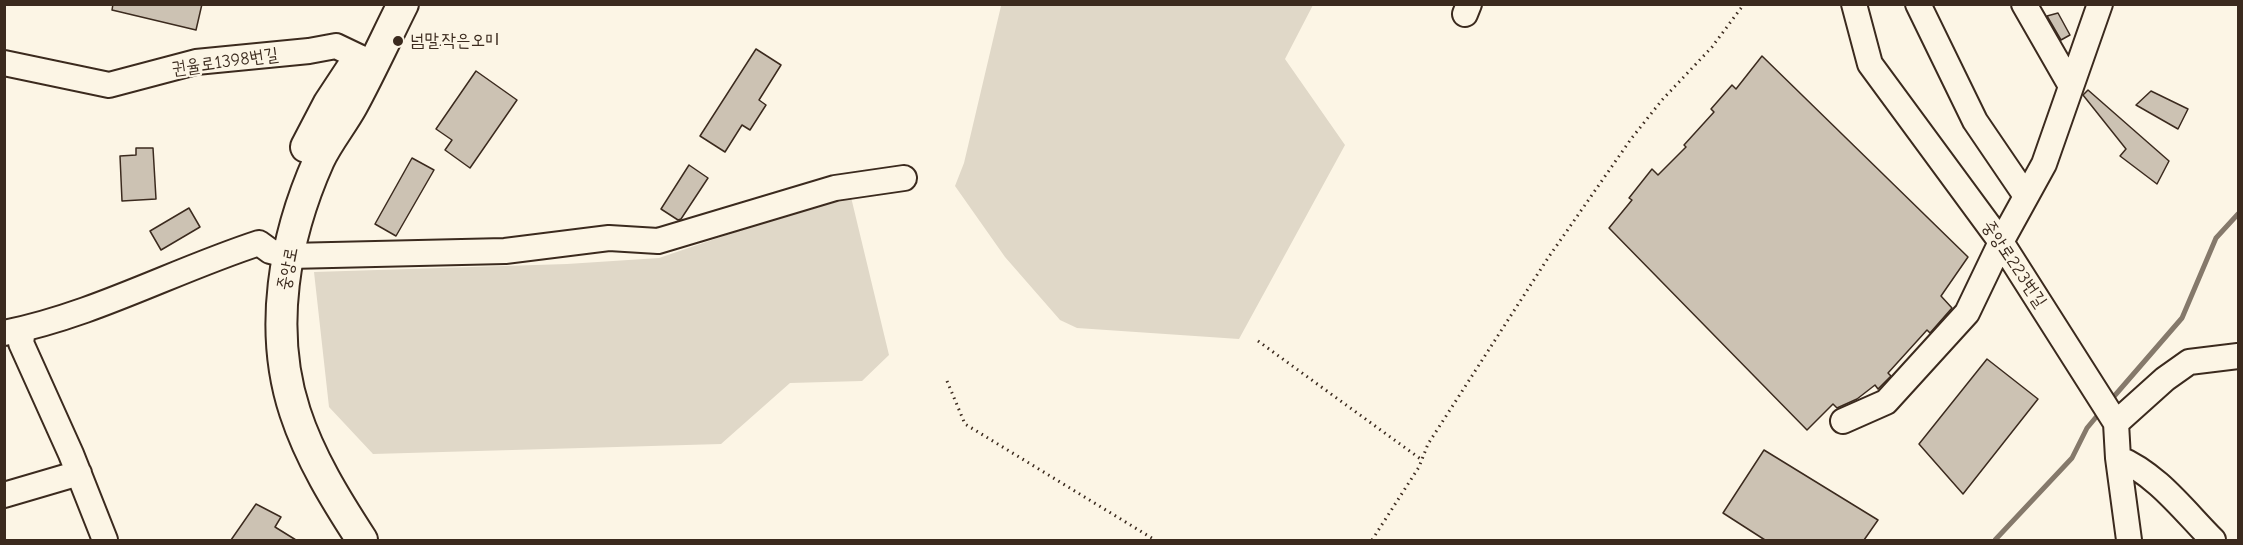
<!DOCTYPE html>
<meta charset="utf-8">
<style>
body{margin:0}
#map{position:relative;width:2243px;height:545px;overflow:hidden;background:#fcf5e5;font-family:"Comic Neue",sans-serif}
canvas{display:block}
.frame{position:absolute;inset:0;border:6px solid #3b2a1e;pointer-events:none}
</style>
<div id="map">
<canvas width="2243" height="545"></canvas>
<div class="frame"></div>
</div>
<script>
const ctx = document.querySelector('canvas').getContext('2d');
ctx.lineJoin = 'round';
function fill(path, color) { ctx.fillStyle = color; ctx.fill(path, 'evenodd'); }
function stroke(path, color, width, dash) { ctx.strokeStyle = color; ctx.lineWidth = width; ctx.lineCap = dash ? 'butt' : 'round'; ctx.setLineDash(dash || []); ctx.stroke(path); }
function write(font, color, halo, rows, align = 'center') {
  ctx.font = font + ' "Comic Neue","Poor Story",sans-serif'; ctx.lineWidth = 4.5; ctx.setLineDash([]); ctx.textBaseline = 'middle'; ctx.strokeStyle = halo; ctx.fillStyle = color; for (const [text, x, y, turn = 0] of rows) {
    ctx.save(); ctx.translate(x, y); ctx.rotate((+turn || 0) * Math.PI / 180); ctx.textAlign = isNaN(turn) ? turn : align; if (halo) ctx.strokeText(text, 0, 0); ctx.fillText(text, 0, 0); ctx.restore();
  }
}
fill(new Path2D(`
 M999,5H1313L1285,59L1345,145L1239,339L1077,328L1060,320L1005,257L955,186L964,163L1001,6Z
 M850,193L889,355L862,381L790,383L721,444L373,454L329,407L314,272L567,264L659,258Z`), '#e0d8c8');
stroke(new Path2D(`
 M2110,401L2182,318L2216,238L2238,214
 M1995,540L2072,458L2087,428L2102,410`), '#85796b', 5);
const building = new Path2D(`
 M113,4H202L196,30L112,10Z
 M2058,13L2070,35L2061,40L2047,16Z
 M756,49L781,65L759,100L766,105L750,130L742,125L725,152L700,136Z
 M1762,56L1968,257L1941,296L1952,308L1930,333L1927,330L1888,373L1891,376L1878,389L1875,385L1857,399L1837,408L1833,404L1807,430L1609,228L1632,200L1629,198L1652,169L1658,175L1686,147L1684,145L1714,112L1711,109L1732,85L1736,89Z
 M476,71L517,100L470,168L445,150L452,140L436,129Z
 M2088,90L2169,161L2157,184L2120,156L2126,149L2083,95Z
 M2151,91L2188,109L2178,129L2136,105Z
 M136,148H153L156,199L122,201L120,156L136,155Z
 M412,158L434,170L396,236L375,224Z
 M689,165L708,178L681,219L678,220L661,209Z
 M189,208L200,227L161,250L150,231Z
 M1987,359L2038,399L1963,494L1919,444Z
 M1764,450L1878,520L1864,540H1765L1723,513Z
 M256,504L281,517L275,527L296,540H231Z`);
fill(building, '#ccc2b3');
stroke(building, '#3b2a1e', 1.5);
const minor = new Path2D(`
 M1854,4L1870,64L2001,242L2116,423L2118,458L2129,540
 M1918,4L1975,121L2026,196
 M2024,4L2071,86
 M1465,14L1469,4
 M4,63L109,85L196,62L309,51L336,46L359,57L372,67
 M23,329L21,343L71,454L105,540
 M4,333C94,315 173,271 259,243L270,251L289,256L505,251L609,238L658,241L835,188L904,178
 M1843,421L1886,402L1967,313L2001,242L2044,164L2100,4
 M2116,423L2165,379L2189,362L2238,356
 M2118,458C2157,474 2184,511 2213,540
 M4,495L79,473`);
const major = new Path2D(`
 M306,147L329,103L356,62
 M362,540C336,500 310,458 295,412C268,330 284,238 319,160C328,141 342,124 352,106C370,73 386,38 403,4`);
stroke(minor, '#3b2a1e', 28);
stroke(major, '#3b2a1e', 34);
stroke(new Path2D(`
 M1258,341L1422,460
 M947,381L965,424L1155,540
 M1372,540L1419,467L1428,444L1548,258L1631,139L1662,100L1712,47L1744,4`), '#3b2a1e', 3, [1.5, 4.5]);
stroke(minor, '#fcf5e5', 24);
stroke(major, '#fcf5e5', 30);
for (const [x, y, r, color] of [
 [398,41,6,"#3b2a1e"]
]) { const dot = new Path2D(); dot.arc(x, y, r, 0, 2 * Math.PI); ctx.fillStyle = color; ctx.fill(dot); stroke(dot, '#fcf5e5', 2); }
write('18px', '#3b2a1e', '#fcf5e5', [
 ["넘말.작은오미",410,41]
], 'left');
write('18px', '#3b2a1e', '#fcf5e5', [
 ["권율로1398번길",225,62,-8],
 ["중앙로223번길",2014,264,56],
 ["중앙로",288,269,-79]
]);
</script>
